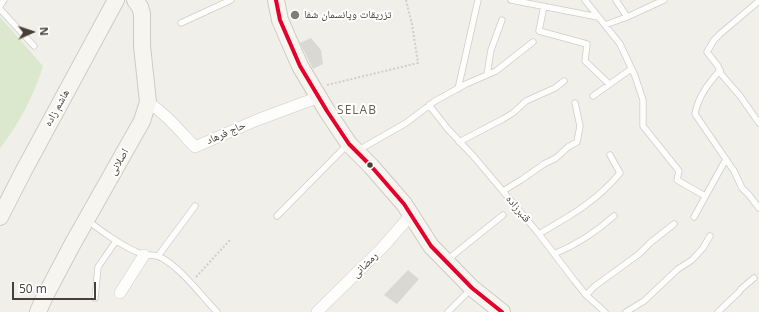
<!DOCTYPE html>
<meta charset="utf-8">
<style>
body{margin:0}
#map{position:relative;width:759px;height:312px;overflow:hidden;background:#f0efea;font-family:"Open Sans",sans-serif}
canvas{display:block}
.north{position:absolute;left:12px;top:12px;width:40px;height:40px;-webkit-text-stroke:3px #fff;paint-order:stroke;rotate:87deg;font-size:11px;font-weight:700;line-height:16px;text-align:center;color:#454137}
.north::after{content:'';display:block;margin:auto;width:14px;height:18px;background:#454137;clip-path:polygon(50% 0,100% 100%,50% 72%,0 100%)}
.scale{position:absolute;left:12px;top:282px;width:84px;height:18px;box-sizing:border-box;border:2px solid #454137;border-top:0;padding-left:5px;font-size:12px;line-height:14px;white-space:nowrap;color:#454137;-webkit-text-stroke:3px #fff;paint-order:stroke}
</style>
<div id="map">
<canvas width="759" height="312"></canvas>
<div class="north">N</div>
<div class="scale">50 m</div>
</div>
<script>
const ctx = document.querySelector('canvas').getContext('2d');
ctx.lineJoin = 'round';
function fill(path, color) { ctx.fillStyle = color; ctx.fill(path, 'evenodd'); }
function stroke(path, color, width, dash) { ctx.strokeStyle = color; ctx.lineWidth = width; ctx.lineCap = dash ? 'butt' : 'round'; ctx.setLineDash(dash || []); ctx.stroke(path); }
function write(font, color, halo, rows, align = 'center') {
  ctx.font = font + ' "Open Sans","Noto Naskh Arabic",sans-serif'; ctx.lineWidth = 4; ctx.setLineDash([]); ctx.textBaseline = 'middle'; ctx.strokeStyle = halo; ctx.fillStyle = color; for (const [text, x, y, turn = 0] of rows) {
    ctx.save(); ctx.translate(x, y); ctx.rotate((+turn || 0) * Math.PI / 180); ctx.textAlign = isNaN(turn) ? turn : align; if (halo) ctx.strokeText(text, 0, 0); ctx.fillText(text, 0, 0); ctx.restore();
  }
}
fill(new Path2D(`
 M0,17L43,66C35,93 18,126 0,148Z`), '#dbe8cd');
fill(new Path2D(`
 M311,38L321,50L323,64L313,69L300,43Z
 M408,270L419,279L397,304L384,295Z`), '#d9d8d3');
const lane = new Path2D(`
 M511,0L598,17
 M585,0L620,44L635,76L643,100V126L679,171L677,180L705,196
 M616,0L627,17
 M759,1L720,34L714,40L707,52L718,66L721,74L740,96L759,123
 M0,6L4,0
 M544,6L539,31L587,44L585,61L609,84
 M0,9L34,46
 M181,23L231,0
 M605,25L627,17L664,0
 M720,70C709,83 698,96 695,114L734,171L742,188L749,195L759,208
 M487,75L491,50L502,20
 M458,89L478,0
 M593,96L631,69
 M429,105L447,128L475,158L539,234L574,280L586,295L605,312
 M459,142L503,119L513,113L526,101L555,88L564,81
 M357,151L406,123L435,101L466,84L496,71L533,42
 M503,191L521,180L544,164L556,158L568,147L577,142L580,126L575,103
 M277,216L347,145
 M694,217L726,159
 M87,220C103,232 120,245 139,253C145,256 153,254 160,257C180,267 201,295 217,312
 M539,234C570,216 597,201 620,173L610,155
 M554,254C576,245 596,232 614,216
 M158,256L195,206
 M447,260L503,215
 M586,295L595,286L639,254L650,243L674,224
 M95,298L98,267L116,241
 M448,312L472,288
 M626,312L644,301L678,269L692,260L703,248L710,236
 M718,312L739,292L741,289L754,278`);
const street = new Path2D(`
 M148,102C167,115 179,130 195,147L257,120L319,97
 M120,293L144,255
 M317,312L382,248L411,215`);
const secondary = new Path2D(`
 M276,0L280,20L300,66L327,111L349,144L371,166L404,204L431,246L472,288L502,312
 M0,217L23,172L116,0
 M38,312L44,298L72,245L142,121L148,102L142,46V14L140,7L135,0`);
stroke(lane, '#cecdc8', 7);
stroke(street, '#cecdc8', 12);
stroke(secondary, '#ceccc2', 18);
stroke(new Path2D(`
 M327,85L418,63L412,24L406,0
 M196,277L230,240`), '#d1cecb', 2, [2, 2]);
stroke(lane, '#fdfdfc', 5.5);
stroke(street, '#fdfdfc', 11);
stroke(secondary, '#f6f5ef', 16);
stroke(new Path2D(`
 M276,0L280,20L300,66L327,111L349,144L371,166L404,204L431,246L472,288L502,312`), '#e4002b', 4);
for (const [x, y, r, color] of [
 [295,15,5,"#817e76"],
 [370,165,3.5,"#454137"]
]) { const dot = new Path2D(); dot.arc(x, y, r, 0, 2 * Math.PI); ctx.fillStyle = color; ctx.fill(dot); stroke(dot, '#fff', 1.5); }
write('11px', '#454137', '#fff', [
 ["تزریقات وپانسمان شفا",304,15]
], 'left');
write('11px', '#454137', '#fff', [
 ["هاشم زاده",57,108,-61],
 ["حاج فرهاد",226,133,-24],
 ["اصلانی",119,162,-60],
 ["قنبرزاده",518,209,50],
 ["رمضانی",365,265,-45]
]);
ctx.letterSpacing = '1px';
write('12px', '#675f50', '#fff', [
 ["SELAB",357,111]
]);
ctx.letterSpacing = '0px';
</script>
